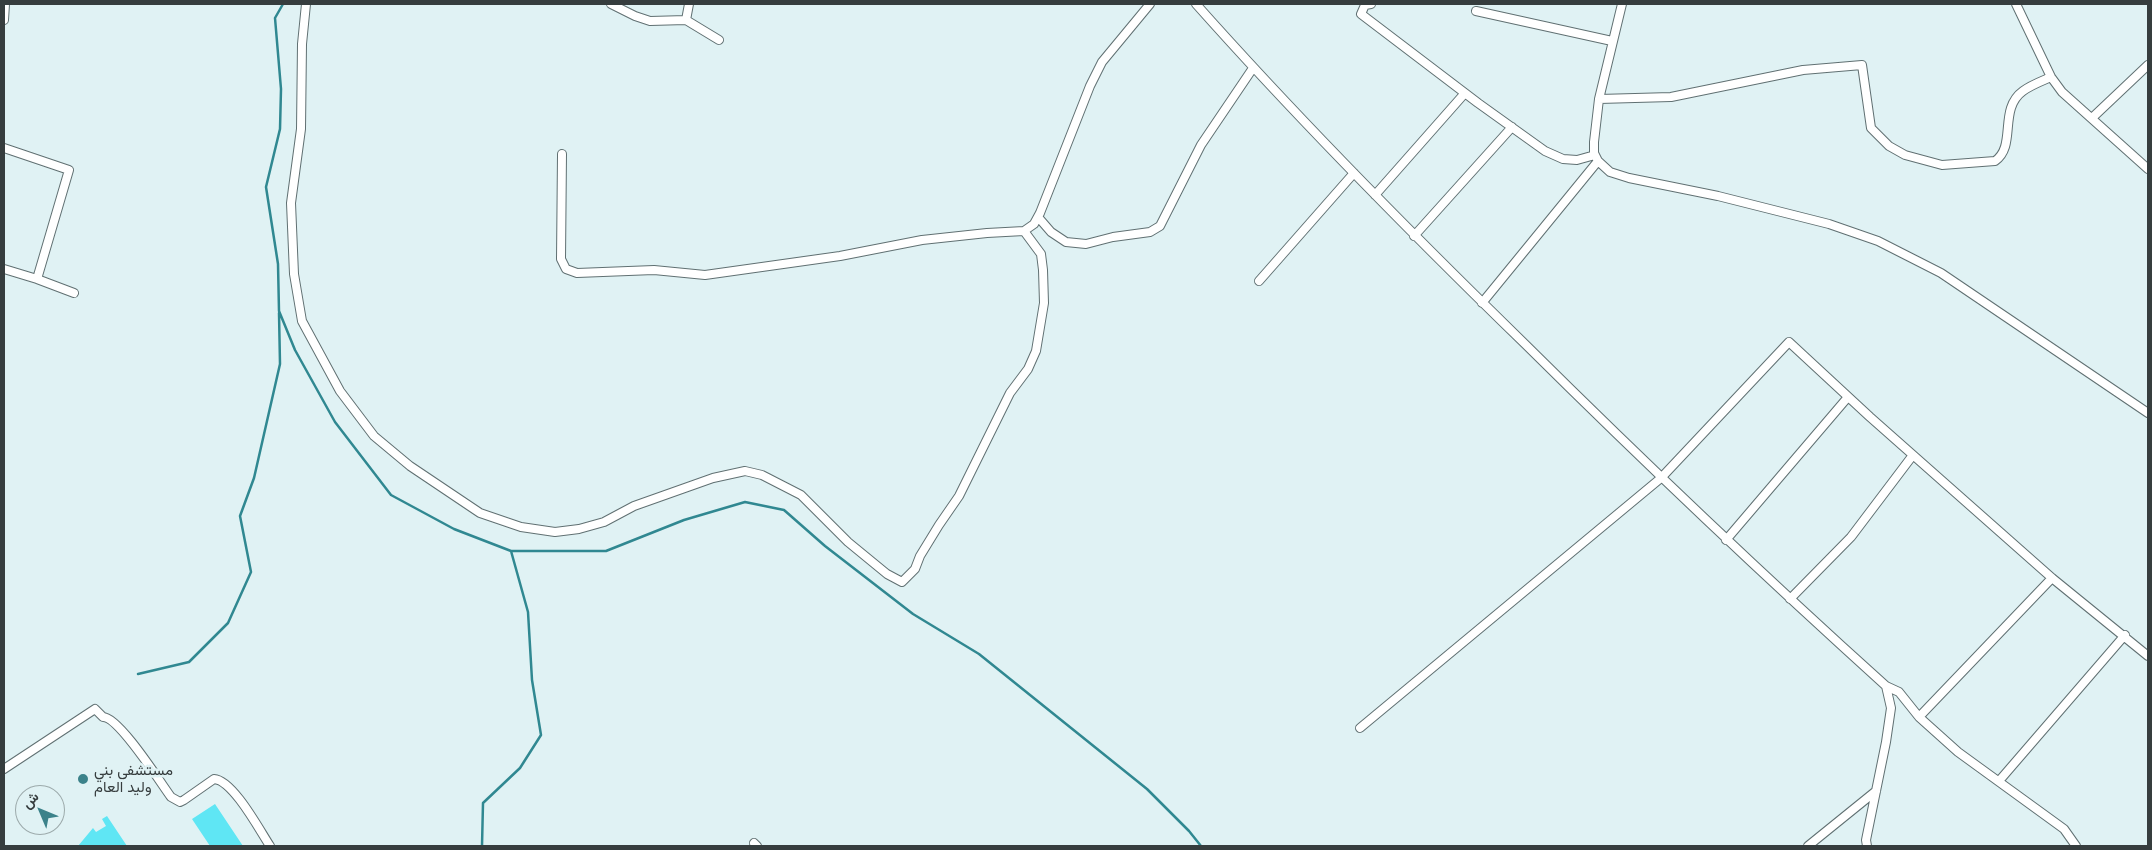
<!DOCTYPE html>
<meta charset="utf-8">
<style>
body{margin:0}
#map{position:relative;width:2152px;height:850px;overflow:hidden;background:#e0f2f4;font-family:Mulish,Vazirmatn,sans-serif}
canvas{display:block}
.frame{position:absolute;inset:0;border:5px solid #363d3e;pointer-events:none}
.north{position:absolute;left:15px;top:785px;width:50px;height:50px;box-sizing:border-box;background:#e0f2f4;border:1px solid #9caaab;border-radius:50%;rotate:315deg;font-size:14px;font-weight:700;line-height:20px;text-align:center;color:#363d3e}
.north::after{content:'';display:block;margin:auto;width:18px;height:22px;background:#3b828a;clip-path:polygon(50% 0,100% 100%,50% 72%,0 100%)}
</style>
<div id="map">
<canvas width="2152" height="850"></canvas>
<div class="frame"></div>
<div class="north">ش</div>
</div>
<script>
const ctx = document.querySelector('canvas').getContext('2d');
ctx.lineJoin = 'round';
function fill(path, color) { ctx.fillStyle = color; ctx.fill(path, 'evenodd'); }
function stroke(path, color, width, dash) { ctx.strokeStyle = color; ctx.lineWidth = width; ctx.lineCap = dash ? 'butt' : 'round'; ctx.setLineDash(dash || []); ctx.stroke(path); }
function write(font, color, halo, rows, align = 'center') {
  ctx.font = font + ' Mulish,Vazirmatn,sans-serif'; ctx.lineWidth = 5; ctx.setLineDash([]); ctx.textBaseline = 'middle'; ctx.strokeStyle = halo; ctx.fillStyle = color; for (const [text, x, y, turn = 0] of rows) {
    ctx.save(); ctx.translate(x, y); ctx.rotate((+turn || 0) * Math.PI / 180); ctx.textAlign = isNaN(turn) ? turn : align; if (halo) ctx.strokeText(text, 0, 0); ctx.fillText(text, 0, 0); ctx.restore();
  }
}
fill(new Path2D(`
 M215,804L243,846H210L192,819Z
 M107,816L127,846H78L93,828L96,832L106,826L102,819Z`), '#5fe6f4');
stroke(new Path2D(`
 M283,4L275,18L281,89L280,129L266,187L278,264L279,311L295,350L335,422L391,495L454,529L511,551H606L684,520L745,502L784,510L825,546L913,614L979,654L1147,789L1189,831L1201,846
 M138,674L189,662L228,623L251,572L240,516L254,478L280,364L279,313
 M482,846L483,803L520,768L541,735L532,680L528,612L511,551`), '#308891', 2.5);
const street = new Path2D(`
 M306,4L302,44L301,129L291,203L294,274L302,321L340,391L374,436L410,466L480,513L521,527L555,532L579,529L604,522L634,506L713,478L745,471L762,475L801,495L848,542L887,574L902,582L915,569L920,556L939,525L959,496L1010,393L1028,369L1036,351L1044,303L1043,270L1041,254L1024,231
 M611,4L635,16L650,21L686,20L719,40
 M1196,4C1301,122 1412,234 1525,344C1643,461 1763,575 1886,686L1899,692L1919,717L1958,752L2064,829L2076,846
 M1371,4L1365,5L1361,14L1478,103L1545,151L1563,159L1577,160L1595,155
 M1622,4L1599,99L1594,142V153L1598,161L1610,172L1629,178L1718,196L1829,224L1878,241L1941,273L2148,413
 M2016,4L2051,77L2062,92L2148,169
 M1476,11L1612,41
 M4,20L5,4
 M686,20L689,4
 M1599,99L1671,97L1803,70L1862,65L1871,128L1889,146L1905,155L1942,165L1995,161C2017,146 1998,109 2023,91C2031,85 2042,81 2051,77
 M2092,118L2148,65
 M4,148L69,170L37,279
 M562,154L561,259L566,269L577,273L654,270L705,275L840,256L922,240L987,233L1024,231L1034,224L1040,213L1090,86L1102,62L1150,4
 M1375,195L1465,93
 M1038,217L1051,232L1066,242L1086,244L1113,237L1150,232L1160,226L1201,145L1253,68
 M1414,236L1512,127
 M4,269L37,279L74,293
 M1259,281L1354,173
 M1482,303L1598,161
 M1726,540L1848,397
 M1790,599L1851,537L1913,455
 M1919,717L2052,578
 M1360,728L1661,478L1789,342L1870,417L2052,578L2148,656
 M4,769L95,709L103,717C119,717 160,782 171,797L180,802L184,800L214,779C233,780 260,831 270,846
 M1999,781L2125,635
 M754,843L757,846
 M1808,846L1876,791
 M1867,846L1866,840L1886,742L1891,708L1886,686`);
stroke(street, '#607072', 10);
stroke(street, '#fff', 8);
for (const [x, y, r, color] of [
 [83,779,6,"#3b828a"]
]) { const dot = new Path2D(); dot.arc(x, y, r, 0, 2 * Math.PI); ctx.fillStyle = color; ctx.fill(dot); stroke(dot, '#e0f2f4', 2); }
write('15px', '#363d3e', '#e0f2f4', [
 ["مستشفى بني",94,770],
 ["وليد العام",94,787]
], 'left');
</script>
